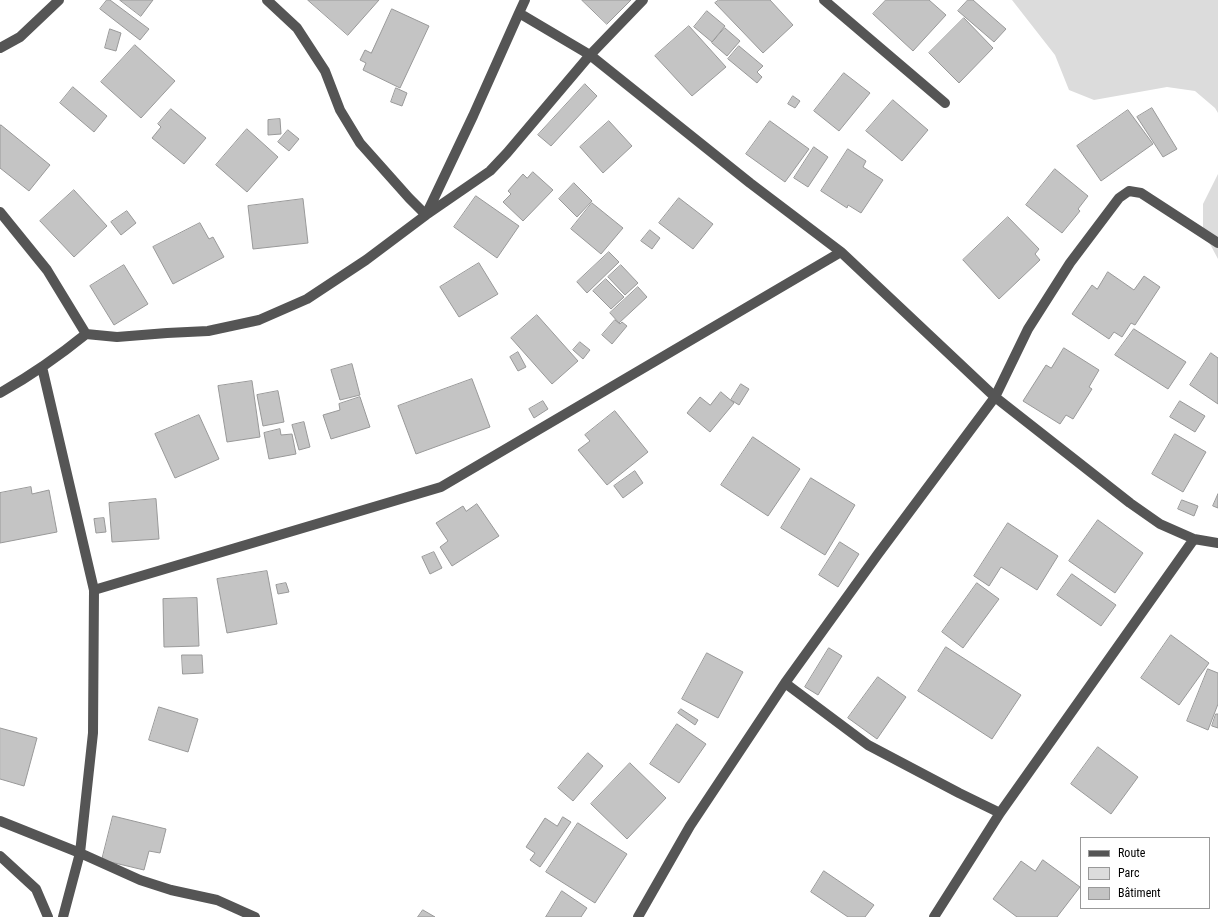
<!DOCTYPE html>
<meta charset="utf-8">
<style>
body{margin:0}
#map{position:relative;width:1218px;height:917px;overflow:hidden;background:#fff;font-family:"Roboto Condensed",sans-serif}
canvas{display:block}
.legend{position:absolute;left:1080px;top:837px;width:130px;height:72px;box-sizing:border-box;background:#fff;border:1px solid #999;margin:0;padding:5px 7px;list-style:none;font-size:12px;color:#000}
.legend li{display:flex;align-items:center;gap:8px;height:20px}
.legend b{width:20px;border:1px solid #999}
</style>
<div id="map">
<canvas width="1218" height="917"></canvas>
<ul class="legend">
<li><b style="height:5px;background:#555"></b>Route</li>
<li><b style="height:11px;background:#dcdcdc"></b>Parc</li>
<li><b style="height:11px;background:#c4c4c4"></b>Bâtiment</li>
</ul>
</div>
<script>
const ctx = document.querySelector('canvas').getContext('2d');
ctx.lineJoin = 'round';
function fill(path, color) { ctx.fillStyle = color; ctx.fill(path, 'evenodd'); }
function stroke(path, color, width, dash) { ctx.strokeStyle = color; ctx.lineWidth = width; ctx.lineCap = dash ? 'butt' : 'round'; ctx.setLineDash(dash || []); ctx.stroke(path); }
fill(new Path2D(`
 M1012,0H1218V113L1215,108L1195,91L1167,87L1094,100L1069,90L1055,55Z
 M1218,174V259L1203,231V204Z`), '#dcdcdc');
const building = new Path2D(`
 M107,0H110L149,29L140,40L100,9Z
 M120,0H153L141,16Z
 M308,0H379L348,35Z
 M582,0H631L607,24Z
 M719,0H770L793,25L763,53L715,3Z
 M886,0H929L946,15L913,51L873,14Z
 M968,0H973L1006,29L994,42L958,11Z
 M392,9L429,26L400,88L363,70L366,63L360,60L365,50L371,53Z
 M707,11L725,26L712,42L694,27Z
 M964,18L993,48L959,83L929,53Z
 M689,26L726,67L692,96L655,56Z
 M725,28L740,41L727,56L712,43Z
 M110,29L121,33L116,51L105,48Z
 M135,45L175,81L141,118L101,82Z
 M739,46L763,66L757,72L762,77L757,83L728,59Z
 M844,73L870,93L839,131L814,111Z
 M585,84L597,96L551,146L538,135Z
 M73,87L107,116L94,132L60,103Z
 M396,88L407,93L402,106L391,102Z
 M793,96L800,101L795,108L788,104Z
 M893,100L928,130L902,161L866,131Z
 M1152,108L1177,149L1163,157L1137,117Z
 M171,109L206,138L184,164L152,138L161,127L158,124Z
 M1128,110L1153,144L1101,181L1077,146Z
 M280,119L281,134L268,135V120Z
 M609,121L632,146L603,173L580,147Z
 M770,121L809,149L785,182L746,154Z
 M1,125L50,165L29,191L0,168V127Z
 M247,129L278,157L247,192L216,165Z
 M288,130L299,139L289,151L278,142Z
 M814,147L828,157L808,187L794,178Z
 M848,149L866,161L863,167L883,180L861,213L848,205L847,208L821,191Z
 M1055,169L1088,196L1078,209L1080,211L1062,233L1026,205Z
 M533,172L553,190L523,221L503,202L511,194L508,191L523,174L527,178Z
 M574,183L592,201L577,217L559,199Z
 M74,190L107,226L74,257L40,221Z
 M476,196L519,226L497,258L454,227Z
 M679,198L713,224L693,249L659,223Z
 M303,199L308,243L253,249L248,206Z
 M592,203L623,228L601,254L571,229Z
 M127,211L136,223L121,235L111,222Z
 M1008,217L1039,249L1035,254L1040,260L999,299L963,260Z
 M200,223L209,239L213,237L224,257L173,284L153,247Z
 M650,230L660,238L652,249L641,241Z
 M609,252L619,262L587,293L577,282Z
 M479,263L498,294L459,317L440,287Z
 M124,265L148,304L114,325L90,286Z
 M621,265L638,283L625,295L608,277Z
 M1108,272L1134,290L1144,276L1160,287L1135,325L1131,323L1122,337L1114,332L1109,339L1072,314L1092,285L1097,289Z
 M606,279L624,297L611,309L593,291Z
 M638,287L647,297L619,323L610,313Z
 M537,315L578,361L552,384L511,338Z
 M615,320L620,324L622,322L627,326L612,344L602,335Z
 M1134,329L1186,362L1168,389L1115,355Z
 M580,342L590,350L583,359L573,350Z
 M1064,348L1099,370L1089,387L1092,389L1073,419L1066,415L1060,424L1023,401L1046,365L1051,368Z
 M518,352L526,367L518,371L510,357Z
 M1211,353L1218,358V404L1190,385Z
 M352,364L360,395L340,400L331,370Z
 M472,379L490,427L416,454L398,406Z
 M252,381L260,437L227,442L218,386Z
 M741,384L749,389L739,405L731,400Z
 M278,391L284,422L263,426L257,395Z
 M721,392L734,403L710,432L687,413L700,397L710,405Z
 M360,397L370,427L331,439L323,415L340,410L339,404Z
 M543,401L548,409L534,418L529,409Z
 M1180,401L1205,416L1195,432L1170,417Z
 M615,411L648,452L607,485L578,450L590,441L585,435Z
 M199,415L219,459L175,478L155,434Z
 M304,422L310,447L299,450L292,425Z
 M280,429L281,435L292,434L296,454L269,459L264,433Z
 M1175,434L1206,452L1183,492L1152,474Z
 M753,437L800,469L768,516L721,485Z
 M635,471L643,483L623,498L614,486Z
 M811,478L855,505L825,555L781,528Z
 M31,487L32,494L49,490L57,532L0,543V493Z
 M1218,494V508L1213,506Z
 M156,499L159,539L112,542L109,503Z
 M1182,500L1198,506L1194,516L1178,509Z
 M477,504L499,536L452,566L440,547L448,541L436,523L463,506L466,511Z
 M104,518L106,532L96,533L94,519Z
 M1098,520L1143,553L1115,593L1069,561Z
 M1008,523L1058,556L1037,590L1001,567L989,586L974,576Z
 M840,542L859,554L838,587L819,575Z
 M434,552L442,568L430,574L422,557Z
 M267,571L277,624L227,633L217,579Z
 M1072,574L1116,605L1101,626L1057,595Z
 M286,583L289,592L278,594L276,585Z
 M977,583L999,599L963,648L942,632Z
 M197,598L199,646L164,647L163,599Z
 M1171,635L1209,663L1179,705L1141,678Z
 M946,647L1021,695L992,739L918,691Z
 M829,648L842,656L818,695L805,687Z
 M707,653L743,672L718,718L682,699Z
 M182,655H202L203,673L183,674Z
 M1208,669L1218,673V704L1208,730L1187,721Z
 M878,677L906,697L877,739L848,718Z
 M159,707L198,719L188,752L149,740Z
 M681,709L698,720L695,725L678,713Z
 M1216,714H1218V728L1212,726Z
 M677,724L706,744L679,783L650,764Z
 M0,728L37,738L24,786L0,779Z
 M1098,747L1138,777L1111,814L1071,784Z
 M588,753L603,766L573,801L558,788Z
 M630,763L666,798L627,839L591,804Z
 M113,816L166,829L160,853L149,851L144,870L102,860Z
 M563,817L571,822L540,867L530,860L535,853L526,847L545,818L557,826Z
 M578,823L627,854L595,903L546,872Z
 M1043,860L1080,887L1057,917H1017L993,899L1021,861L1035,871Z
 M824,871L874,905L865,917H848L811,892Z
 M562,891L587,908L581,917H546Z
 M423,910L435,917H418Z`);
fill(building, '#c4c4c4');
stroke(building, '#999', 1);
stroke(new Path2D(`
 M643,0L590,55L507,153L490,171L426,215L473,116L519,13L590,55L750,183L841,252L995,397L1130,503L1160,524L1194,539L1218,543
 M824,0L945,103
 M519,13L525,0
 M0,48L20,37L59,0
 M0,212L47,270L86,334C59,356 30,376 0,393
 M86,334L117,337L167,333L208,331L259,320L307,299L366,260L426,215L409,198L360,143L340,110L325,71L297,28L267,0
 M42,367L94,590L441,487L841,252
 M785,683L868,745L959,793L1000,813
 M0,821L80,853L140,880L171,890L217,900L255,917
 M0,856L36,889L48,917
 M63,917L80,853L93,733L94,590
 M638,917L690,826L785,683L878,554L995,397L1028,329L1070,263L1119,198L1129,191L1141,193L1218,243
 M934,917L1000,813L1194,539`), '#555', 10);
</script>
